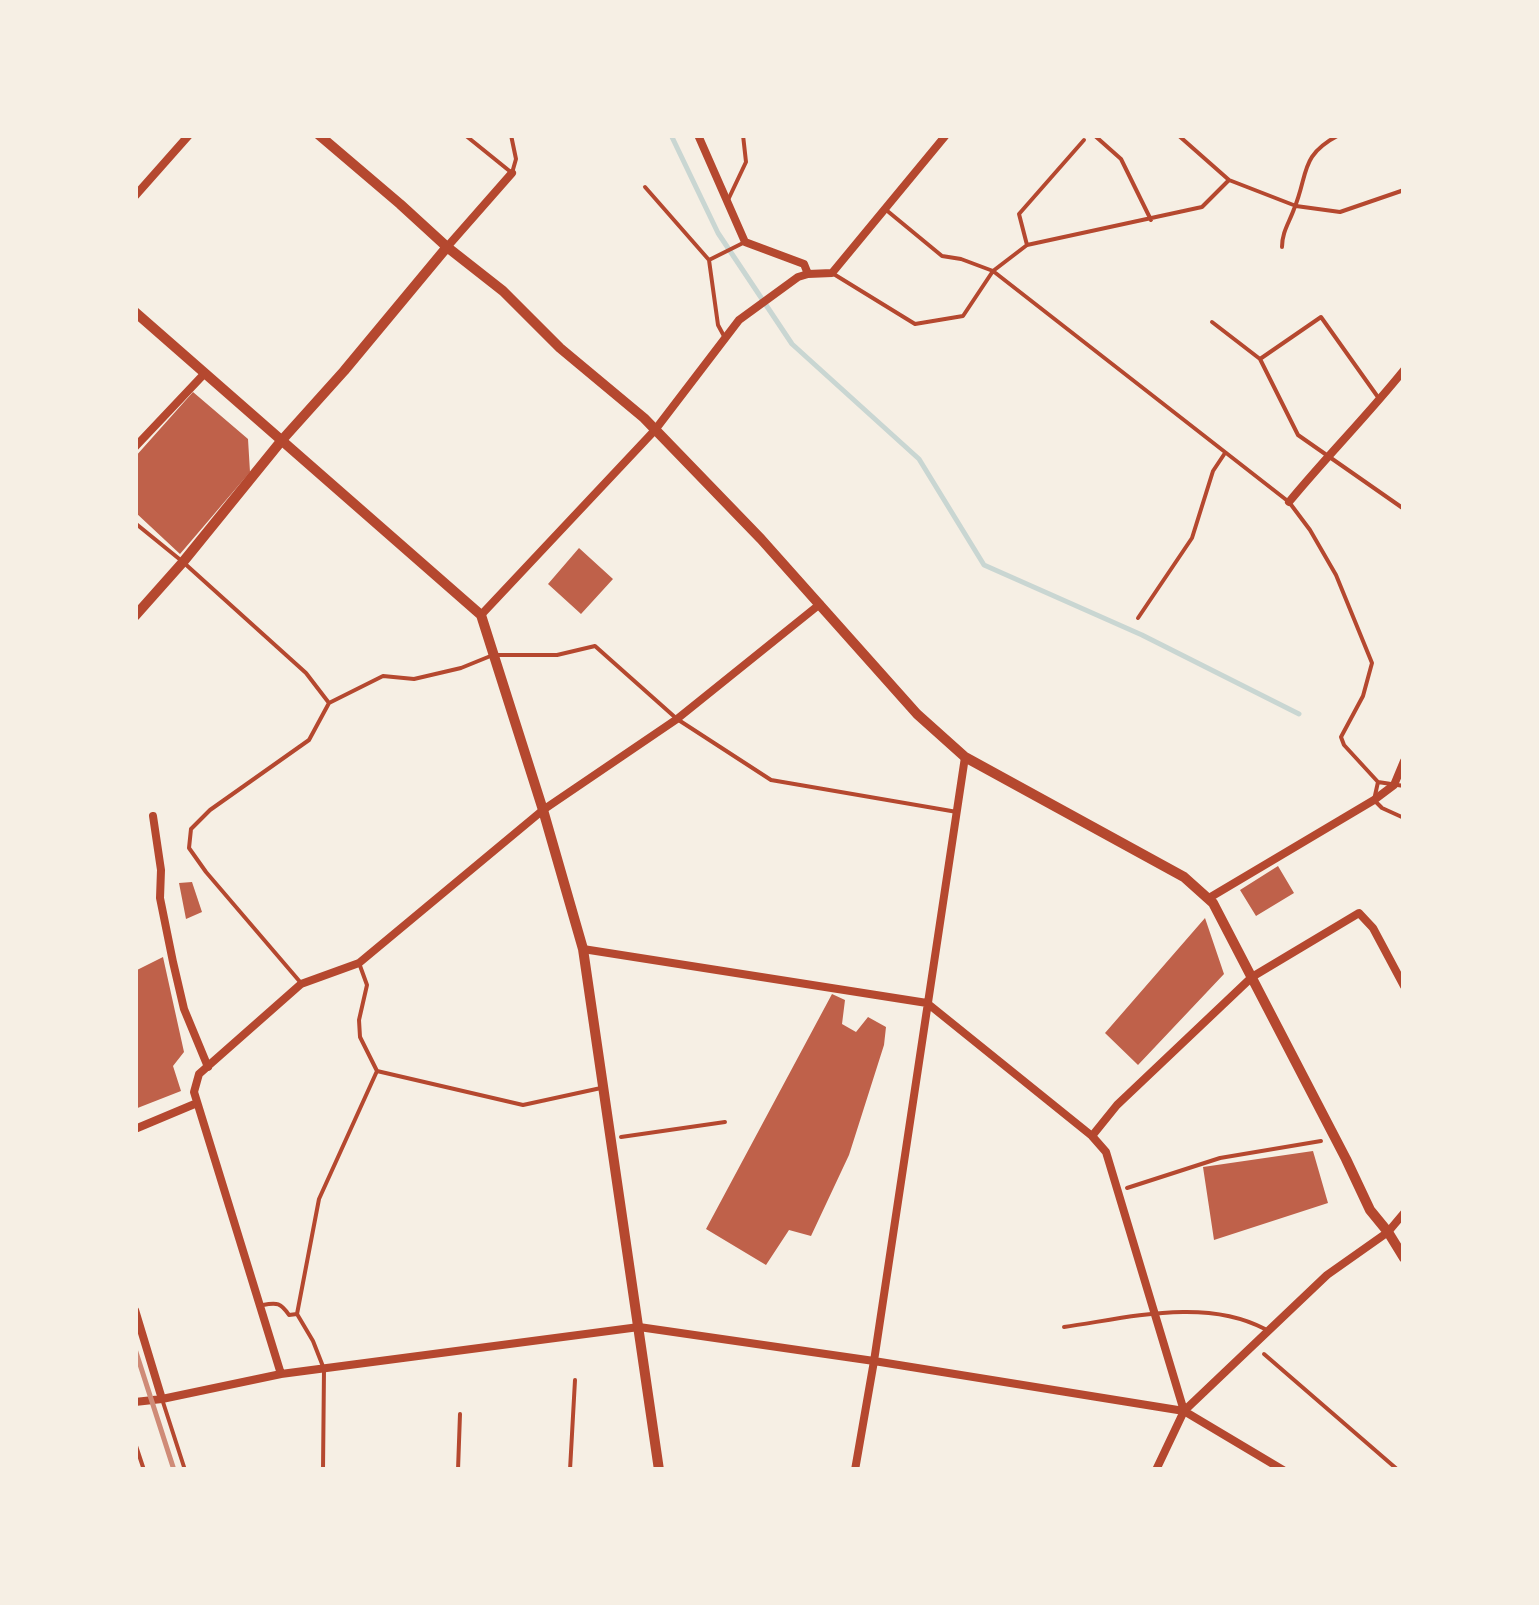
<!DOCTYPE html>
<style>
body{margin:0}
#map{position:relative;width:1539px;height:1605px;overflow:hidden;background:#f6efe4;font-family:Lora,serif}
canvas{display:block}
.frame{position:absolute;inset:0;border:138px solid #f6efe4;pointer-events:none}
</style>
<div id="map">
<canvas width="1539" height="1605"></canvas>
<div class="frame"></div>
</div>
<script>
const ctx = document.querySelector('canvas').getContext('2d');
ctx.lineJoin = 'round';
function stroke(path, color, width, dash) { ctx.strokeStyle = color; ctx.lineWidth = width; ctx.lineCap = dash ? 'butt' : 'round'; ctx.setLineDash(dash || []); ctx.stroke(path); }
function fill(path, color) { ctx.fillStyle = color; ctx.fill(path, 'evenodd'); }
stroke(new Path2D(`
 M671,135L718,233L792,344L919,459L984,565L1142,635L1299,714`), '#c9d6d2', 5);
fill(new Path2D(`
 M193,392L248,439L250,472L180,554L135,512V457Z
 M579,548L613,579L581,614L548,584Z
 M1278,866L1294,893L1256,916L1240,890Z
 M192,882L202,912L186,919L179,883Z
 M1205,918L1224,974L1138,1065L1105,1033Z
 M163,957L184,1052L173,1066L181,1091L135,1109V971Z
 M832,994L845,1000L842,1024L856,1032L868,1017L886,1027L884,1045L849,1155L811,1236L789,1230L766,1265L706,1229Z
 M1313,1151L1328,1203L1214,1240L1203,1167Z`), '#bf614a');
stroke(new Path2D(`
 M621,1137L725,1122
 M1127,1188L1220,1158L1321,1141
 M1264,1354L1398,1470
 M135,1443L144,1470`), '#b5482f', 4);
stroke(new Path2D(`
 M465,135L512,173L516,159L511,135
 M1094,135L1121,159L1151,220
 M1178,135L1229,180L1296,206L1340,212L1404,190
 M645,187L709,260L718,325L725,338
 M728,200L746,162L743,135
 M885,209L942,256L961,259L993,271L1289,502L1310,530L1336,575L1372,663L1363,696L1341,737L1344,745L1378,782L1374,800L1382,808L1404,818
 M1027,245L1019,214L1084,140
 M1282,247C1282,232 1289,223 1294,209C1309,173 1299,156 1339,135
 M709,260L745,242
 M832,273L915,324L963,316L993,271L1027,245L1202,207L1229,180
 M1212,322L1260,359L1298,435L1404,509
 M1260,359L1321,317L1380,400
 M135,523L183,562L306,673L329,703L309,740L210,810L191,829L189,848L206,872L301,983
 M1138,618L1192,538L1213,471L1225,453
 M329,703L383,676L414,679L461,668L493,655H557L595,646L677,719L771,780L957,812
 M1378,782L1404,786
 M359,963L367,985L359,1020L360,1037L377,1071
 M377,1071L523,1105L601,1088
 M263,1305C277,1302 281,1303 289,1315L297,1314
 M1064,1327C1128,1318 1205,1297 1265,1329
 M162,1399L185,1470
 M323,1470L324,1369L313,1341L297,1314L319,1199L377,1071
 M458,1470L460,1414
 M570,1470L575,1380`), '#b5482f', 4);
stroke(new Path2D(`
 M698,135L745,242L804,264L808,274
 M135,196L189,135
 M447,247L512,173
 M135,447L205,373
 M1289,502C1326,457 1367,416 1404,370
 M481,615L655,430L739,320L798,277L808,274L832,273L946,135
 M153,816L161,870L160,898L173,962L184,1009L208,1067
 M1209,898L1374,800L1394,785L1404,761
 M583,949L927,1003L1092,1136L1106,1152L1184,1411
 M135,1129L197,1103
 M1092,1136L1117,1105L1252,977L1359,913L1373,928L1404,986
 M135,1310L162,1399
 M281,1374L194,1092L199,1074L301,984L359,963L543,810L677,719L820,604
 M135,1402L162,1399L281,1374L639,1327L874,1361L1184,1411L1283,1470
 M855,1470L874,1361L965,757
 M1156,1470L1184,1411L1327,1275L1388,1232L1404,1213`), '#b5482f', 8);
stroke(new Path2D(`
 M319,135L400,204L447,247L503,291L560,348L644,418L761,539L917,714L965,757L1184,877L1213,903L1346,1159L1370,1210L1388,1232L1404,1258
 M135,312L481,615L543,810L583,949L659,1470
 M135,616L183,562L282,440L344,371L447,247`), '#b5482f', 10);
stroke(new Path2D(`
 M135,1349L174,1470`), '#cf8b77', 5);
</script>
